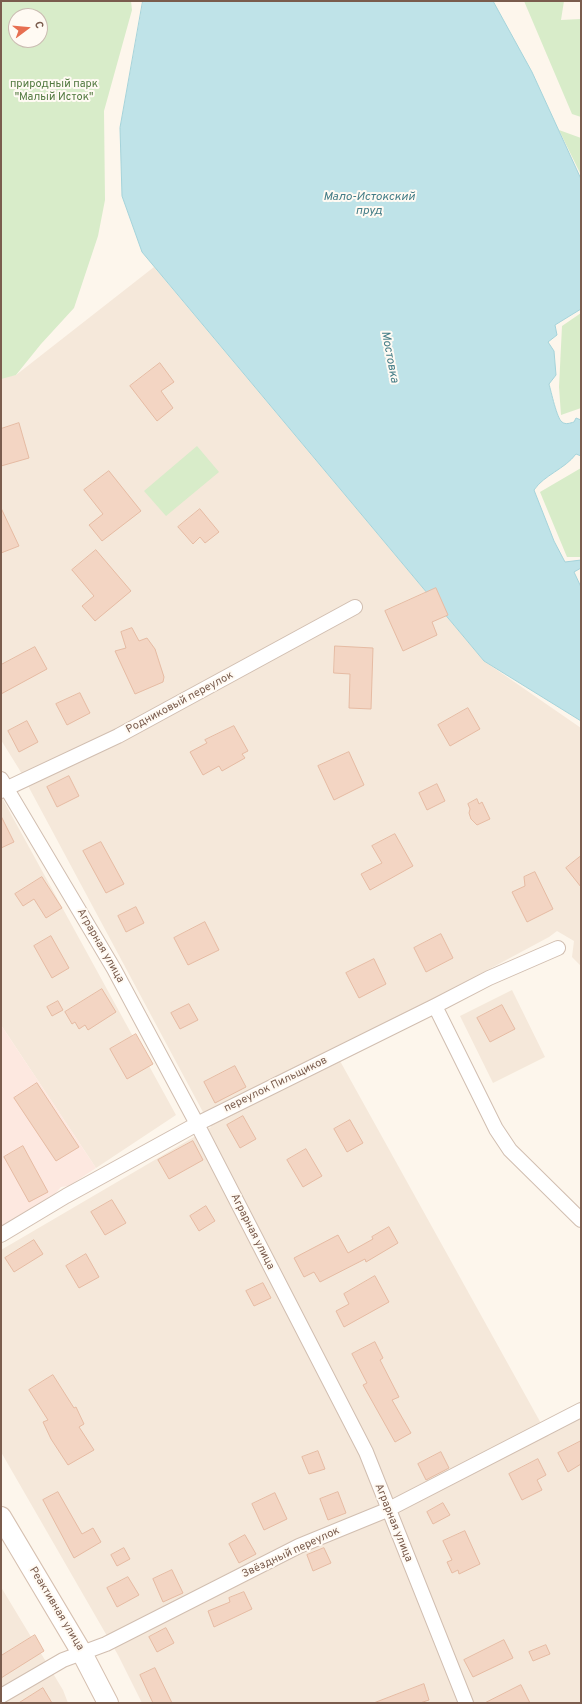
<!DOCTYPE html>
<meta charset="utf-8">
<style>
body{margin:0}
#map{position:relative;width:582px;height:1704px;overflow:hidden;background:#fdf6ec;font-family:Overpass,sans-serif}
canvas{display:block}
.frame{position:absolute;inset:0;border:2px solid #7a5c4d;pointer-events:none}
.north{position:absolute;left:8px;top:8px;width:40px;height:40px;box-sizing:border-box;background:#fffaf3;border:1px solid #cabbb1;border-radius:50%;rotate:74deg;font-size:11px;font-weight:700;line-height:16px;text-align:center;color:#7a5c4d}
.north::after{content:'';display:block;margin:auto;width:14px;height:18px;background:#e76f51;clip-path:polygon(50% 0,100% 100%,50% 72%,0 100%)}
</style>
<div id="map">
<canvas width="582" height="1704"></canvas>
<div class="frame"></div>
<div class="north">С</div>
</div>
<script>
const ctx = document.querySelector('canvas').getContext('2d');
ctx.lineJoin = 'round';
function fill(path, color) { ctx.fillStyle = color; ctx.fill(path, 'evenodd'); }
function stroke(path, color, width, dash) { ctx.strokeStyle = color; ctx.lineWidth = width; ctx.lineCap = dash ? 'butt' : 'round'; ctx.setLineDash(dash || []); ctx.stroke(path); }
function write(font, color, halo, rows, align = 'center') {
  ctx.font = font + ' Overpass,sans-serif'; ctx.lineWidth = 4; ctx.setLineDash([]); ctx.textBaseline = 'middle'; ctx.strokeStyle = halo; ctx.fillStyle = color; for (const [text, x, y, turn = 0] of rows) {
    ctx.save(); ctx.translate(x, y); ctx.rotate((+turn || 0) * Math.PI / 180); ctx.textAlign = isNaN(turn) ? turn : align; if (halo) ctx.strokeText(text, 0, 0); ctx.fillText(text, 0, 0); ctx.restore();
  }
}
fill(new Path2D(`
 M154,267L484,661L581,728V966L572,957L574,941L557,931L549,937L335,1052L548,1436L581,1419V1703H142L118,1655L1,1452V1250L211,1127L19,769L1,740V377L16,375Z
 M1,796L176,1115L96,1168L1,1025Z
 M512,990L545,1057L493,1083L460,1016Z
 M1,1587L63,1690L68,1703H1Z`), '#f5e8da');
fill(new Path2D(`
 M1,1025L96,1168L69,1186L61,1187L54,1195L1,1227Z`), '#fde8e0');
fill(new Path2D(`
 M1,1H131L132,10L104,111L105,200L98,236L74,308L41,344L16,375L1,379ZM16,16H40V40H16Z
 M524,1H564L561,20L581,19V117L572,114Z
 M559,130L581,138V175Z
 M581,313V408L561,415L559,387L562,326Z
 M197,446L219,472L166,516L144,491Z
 M581,468V557H567L540,492Z`), '#d8ecc9');
const water = new Path2D(`
 M143,1H493L532,72L581,179V309L555,325L557,335L548,342L554,351L556,375L549,384C551,391 557,419 562,422C566,425 570,423 574,422L576,418L581,420V456L576,454C565,469 544,475 534,490L554,541L565,562L581,560V568L574,572L581,587V721L484,661L142,252L122,196L120,128Z`);
fill(water, '#bfe3e8');
stroke(water, '#a5d3da', 1);
const building = new Path2D(`
 M160,363L174,382L161,391L173,408L157,421L130,386Z
 M19,423L29,458L1,466V429Z
 M109,471L141,511L102,541L89,525L103,514L84,490Z
 M1,508L19,546L1,553Z
 M200,509L219,532L205,543L200,537L193,544L178,527Z
 M96,550L131,591L95,621L82,606L94,596L72,570Z
 M436,588L448,615L432,622L437,635L403,651L385,611Z
 M132,628L139,641L147,638L155,649L164,677L163,682L135,694L115,651L126,648L121,632Z
 M335,646L373,648L371,709L349,708L350,674L334,673Z
 M35,647L47,669L1,694V665Z
 M80,693L90,713L67,725L56,704Z
 M468,708L480,729L450,746L438,725Z
 M27,721L38,742L19,752L8,731Z
 M234,726L248,751L242,754L245,758L222,771L219,766L203,775L190,752L207,743L205,740Z
 M349,752L364,785L334,800L318,766Z
 M69,776L79,796L57,807L47,787Z
 M437,784L445,801L427,810L419,793Z
 M477,799L479,804L482,802L490,819L477,825L471,819L469,813L470,809L468,804Z
 M1,816L14,842L1,848Z
 M395,834L413,866L370,890L361,874L382,863L372,846Z
 M101,842L124,884L106,893L83,851Z
 M581,856V887L566,868Z
 M535,872L553,909L527,922L512,892L525,886L524,877Z
 M42,877L62,908L46,918L34,899L23,906L15,894Z
 M136,907L144,923L126,932L118,916Z
 M205,922L219,950L188,965L174,938Z
 M441,934L453,958L426,972L414,948Z
 M51,936L69,968L52,978L34,946Z
 M374,959L386,984L359,998L346,973Z
 M102,989L116,1012L88,1030L85,1025L79,1029L75,1022L72,1024L65,1012Z
 M58,1001L63,1010L52,1016L47,1007Z
 M189,1004L198,1020L180,1029L171,1013Z
 M502,1005L515,1029L490,1042L477,1018Z
 M136,1034L153,1064L127,1079L110,1049Z
 M235,1066L246,1087L215,1103L204,1082Z
 M37,1083L79,1147L56,1161L14,1098Z
 M243,1116L256,1139L240,1148L227,1125Z
 M350,1120L363,1143L347,1152L334,1129Z
 M193,1141L203,1160L169,1179L158,1160Z
 M23,1146L48,1192L29,1202L4,1157Z
 M306,1149L322,1176L303,1187L287,1160Z
 M112,1200L126,1223L105,1235L91,1212Z
 M206,1206L215,1221L199,1231L190,1216Z
 M389,1227L398,1243L366,1262L365,1259L320,1282L314,1272L304,1277L294,1258L338,1235L348,1253L373,1239L372,1237Z
 M34,1240L43,1254L14,1272L5,1258Z
 M86,1254L99,1277L79,1288L66,1266Z
 M375,1276L389,1302L344,1327L336,1311L349,1304L344,1294Z
 M263,1283L271,1298L254,1306L246,1291Z
 M375,1342L383,1358L380,1360L399,1397L392,1400L411,1433L395,1442L363,1385L367,1383L352,1354Z
 M53,1375L74,1408L76,1407L84,1424L79,1427L94,1450L68,1465L51,1439L43,1422L48,1420L29,1390Z
 M581,1441V1464L568,1472L558,1453Z
 M318,1451L325,1469L309,1474L302,1457Z
 M441,1452L449,1468L426,1480L418,1464Z
 M538,1459L546,1475L537,1480L542,1490L522,1500L509,1474Z
 M58,1492L82,1534L93,1528L101,1542L74,1558L43,1500Z
 M338,1492L346,1513L328,1520L320,1499Z
 M275,1493L287,1519L264,1530L252,1504Z
 M443,1503L450,1515L433,1524L427,1512Z
 M465,1531L480,1564L459,1574L458,1570L452,1573L447,1562L452,1560L443,1541Z
 M245,1535L256,1554L239,1563L229,1544Z
 M124,1548L130,1559L117,1566L111,1555Z
 M324,1548L331,1563L313,1571L307,1555Z
 M172,1570L183,1593L163,1602L153,1579Z
 M128,1577L139,1595L117,1607L107,1588Z
 M244,1592L252,1609L214,1627L208,1611L230,1602L229,1598Z
 M166,1628L174,1643L157,1652L149,1637Z
 M35,1635L44,1651L1,1678V1656Z
 M504,1640L513,1658L473,1677L464,1660Z
 M546,1645L550,1654L533,1661L529,1652Z
 M155,1668L172,1703H153L140,1675Z
 M424,1684L429,1700L420,1703H374Z
 M521,1685L530,1703H485Z
 M43,1688L52,1703H19Z`);
fill(building, '#f3d5c3');
stroke(building, '#e6bba3', 1);
const minor = new Path2D(`
 M1,779L114,969L197,1124L366,1452L466,1703
 M1,791L118,736L355,607
 M435,1006L496,1129L510,1150L581,1220
 M1,1235L66,1196L197,1124L435,1006L489,978L558,948
 M1,1696L63,1660L106,1644L299,1546L387,1510L581,1410`);
const secondary = new Path2D(`
 M1,1517L82,1653L108,1703`);
stroke(minor, '#d1beb0', 16);
stroke(secondary, '#d6c0b0', 22);
stroke(minor, '#fff', 14);
stroke(secondary, '#fff', 20);
write('11px', '#537a41', '#fffaf3', [
 ["природный парк",54,85],
 ["\"Малый Исток\"",54,98]
]);
write('11px', '#7a5c4d', '#fffaf3', [
 ["Родниковый переулок",180,703,-28],
 ["Аграрная улица",100,946,60],
 ["переулок Пильщиков",276,1085,-26],
 ["Аграрная улица",252,1232,63],
 ["Аграрная улица",393,1523,68],
 ["Звёздный переулок",291,1553,-25],
 ["Реактивная улица",56,1609,59]
]);
write('italic 12px', '#437c86', '#fffaf3', [
 ["Мало-Истокский",369,198],
 ["пруд",369,212],
 ["Мостовка",389,357,79]
]);
</script>
